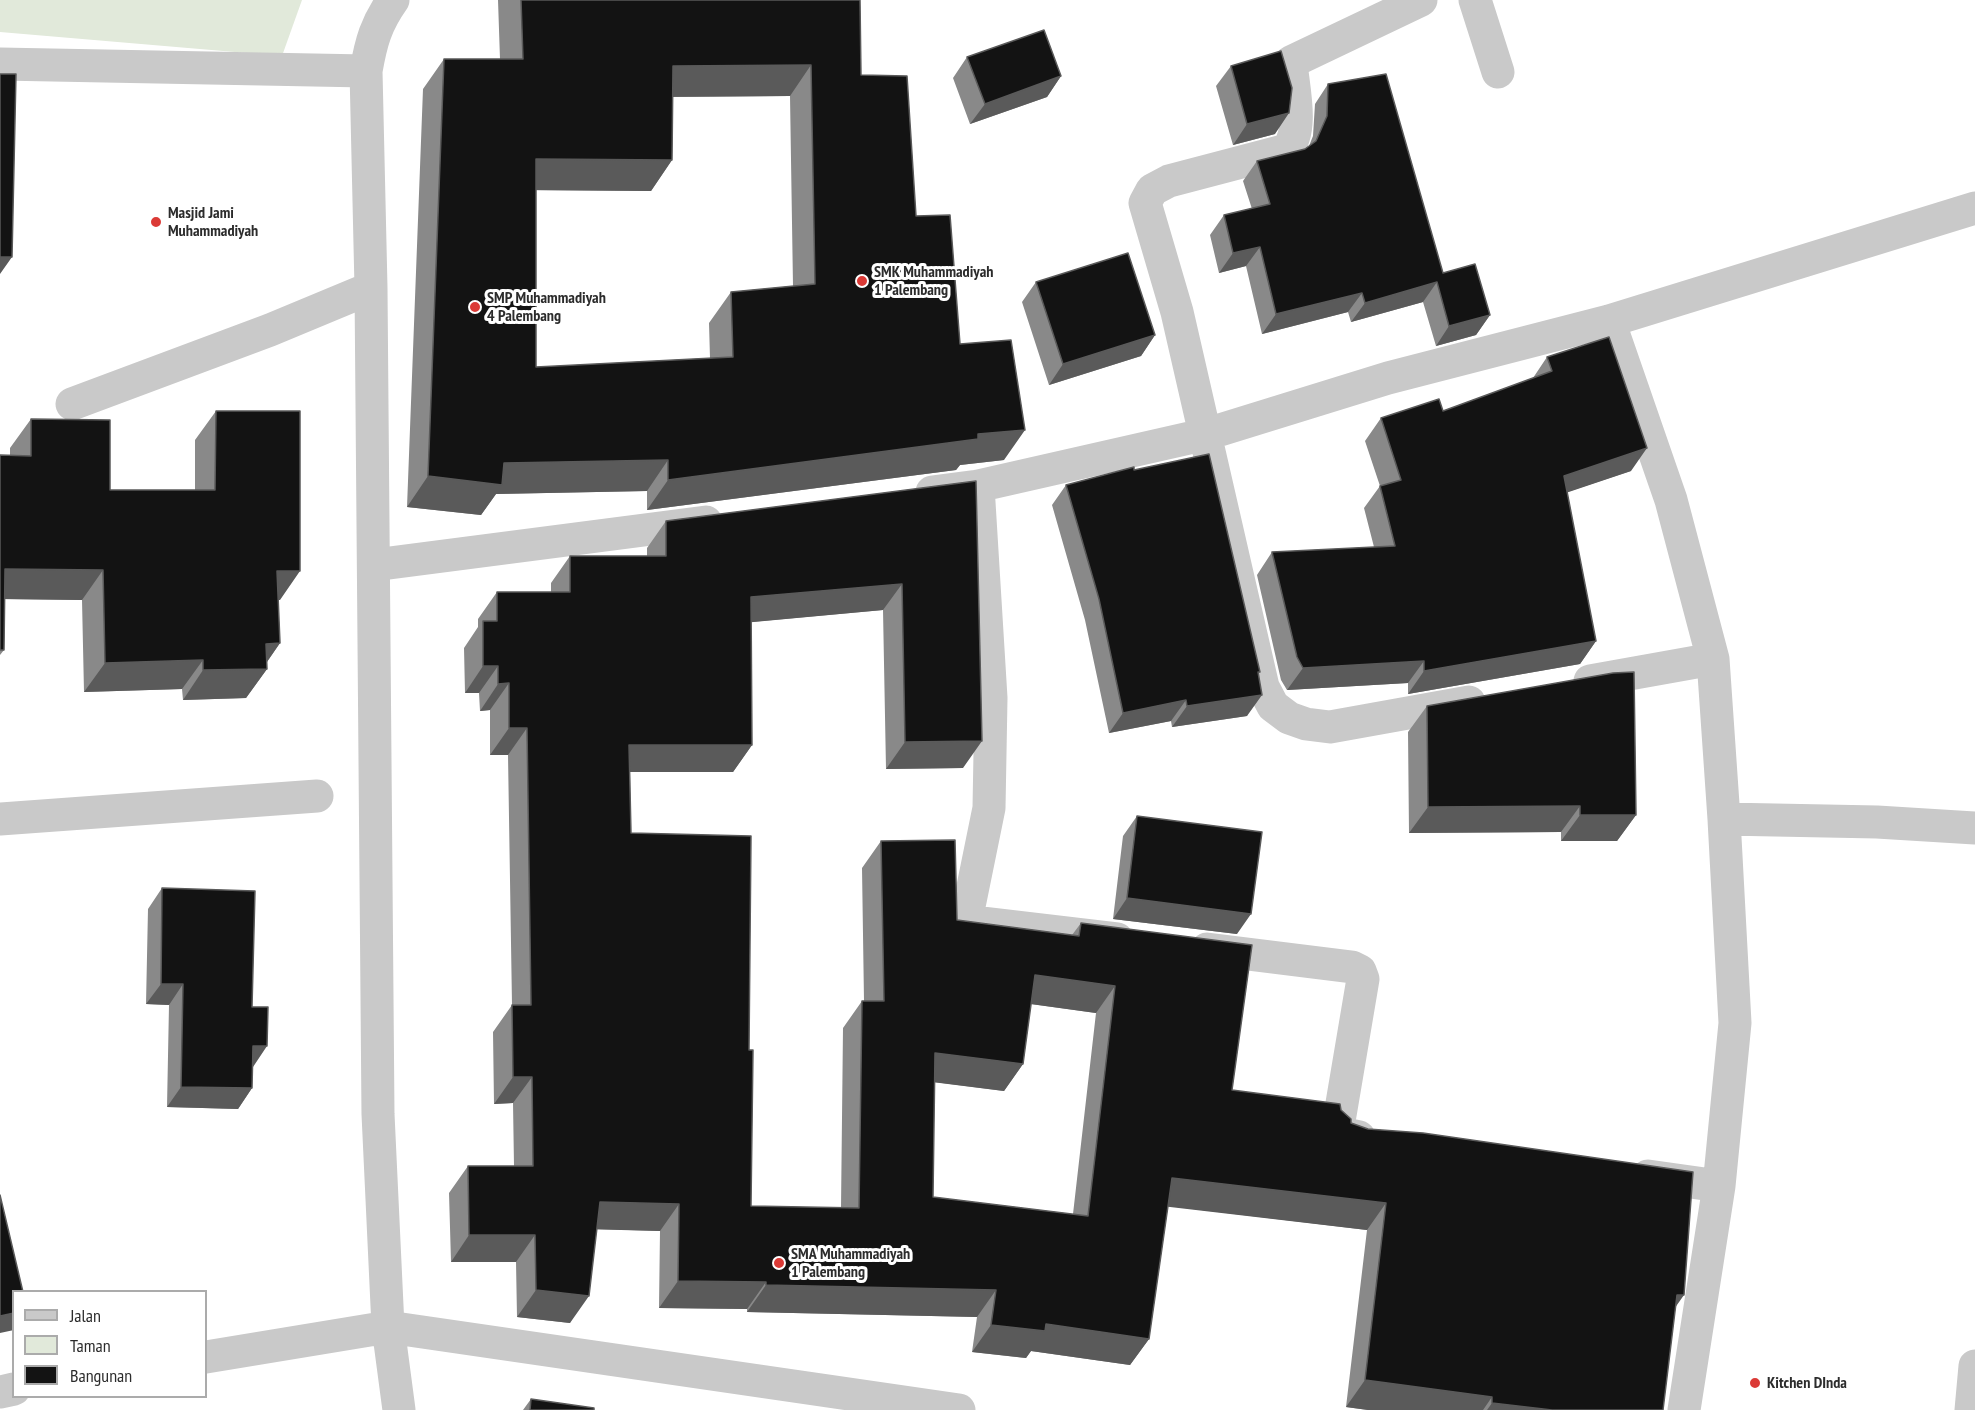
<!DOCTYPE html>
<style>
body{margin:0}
#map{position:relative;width:1975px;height:1410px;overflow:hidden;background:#fff;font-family:"PT Sans Narrow",sans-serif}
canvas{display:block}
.legend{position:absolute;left:12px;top:1290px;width:195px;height:108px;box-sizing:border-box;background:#fff;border:2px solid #ababab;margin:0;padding:8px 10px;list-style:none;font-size:18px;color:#2c2c2c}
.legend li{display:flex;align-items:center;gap:12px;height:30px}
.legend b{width:30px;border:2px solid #ababab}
</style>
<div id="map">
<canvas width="1975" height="1410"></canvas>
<ul class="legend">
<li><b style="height:8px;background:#c9c9c9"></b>Jalan</li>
<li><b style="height:16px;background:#e1e9da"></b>Taman</li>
<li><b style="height:16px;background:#131313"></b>Bangunan</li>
</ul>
</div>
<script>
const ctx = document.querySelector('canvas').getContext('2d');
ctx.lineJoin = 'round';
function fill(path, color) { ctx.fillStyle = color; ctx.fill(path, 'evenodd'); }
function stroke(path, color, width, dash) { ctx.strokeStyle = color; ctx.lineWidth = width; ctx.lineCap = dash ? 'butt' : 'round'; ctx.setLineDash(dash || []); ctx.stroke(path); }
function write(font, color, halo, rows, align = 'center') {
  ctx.font = font + ' "PT Sans Narrow",sans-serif'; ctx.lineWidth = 6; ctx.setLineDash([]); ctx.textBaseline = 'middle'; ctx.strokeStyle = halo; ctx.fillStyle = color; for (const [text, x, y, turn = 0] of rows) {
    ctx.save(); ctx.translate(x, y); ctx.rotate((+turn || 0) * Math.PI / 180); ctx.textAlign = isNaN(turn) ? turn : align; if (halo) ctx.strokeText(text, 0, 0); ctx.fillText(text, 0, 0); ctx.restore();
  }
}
fill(new Path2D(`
 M0,0H302L282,56L0,32Z`), '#e1e9da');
stroke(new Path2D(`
 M393,0C376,24 371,42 366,71L371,288L378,1114L388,1327L399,1410
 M1421,0L1291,62C1293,88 1304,129 1287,150L1169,181L1152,190L1145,203L1177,312L1263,687L1273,706L1289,718L1306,724L1330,727L1469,702
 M1475,0L1498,72
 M0,64L366,71
 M1609,321L1671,500L1713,659L1724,819L1735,1023L1719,1186L1684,1410
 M72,404L270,330L371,288
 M978,486L991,698L989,808L967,916L973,922L1117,939
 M932,492L978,486L1207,434L1388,378L1609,321L1975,208
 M374,565L706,522
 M1590,681L1713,659
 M0,819L317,796
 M1724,819L1877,822L1975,828
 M1207,949L1352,967L1360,971L1363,979L1339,1121V1128L1345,1134L1359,1137
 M1648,1176L1719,1186
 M206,1357L388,1327L959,1410
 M0,1392L14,1389
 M1971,1410L1975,1366`), '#c9c9c9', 33);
fill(new Path2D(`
 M498,0H860L861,75L916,216L960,344L1004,460L960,465L956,470L647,510V491L496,494L481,515L407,507L423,89L444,59H500ZM790,96L793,286L731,292L709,323L710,358L536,367V190L651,191L672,160L673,97Z
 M967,57L1061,76L1047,97L970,124L953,78Z
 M1231,66L1275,134L1233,145L1216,86Z
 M1328,84L1443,273L1490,315L1476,335L1436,346L1423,302L1351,322L1348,312L1262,334L1246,266L1219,273L1210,235L1224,215L1252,209L1243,181L1257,161L1305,149L1309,146L1313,136L1315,104Z
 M1036,282L1155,335L1141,356L1049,385L1022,302Z
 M1547,357L1631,471L1567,492L1596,641L1580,664L1408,694V683L1287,690L1281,680L1257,575L1272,552L1374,547L1364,508L1380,486L1365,441L1381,418L1443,411L1533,378Z
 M216,411L280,600H278L280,643L267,662V669L246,698L183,700L182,689L84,692L82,600L5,599L4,650L0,655V455H10V448L31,419L110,490H195V440Z
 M1134,470L1260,672L1258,674L1247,716L1172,727L1171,721L1109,733L1085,620L1052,505L1066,485Z
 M976,481L963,768L886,769L883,610L751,622L752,745L733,772H630L631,833L749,1050L751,1206L841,1208L843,1028L862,1001H864L862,868L881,841L957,920L1072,935L1081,923L1232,1090L1341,1110L1351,1123L1675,1307L1663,1410H1368L1346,1407L1367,1230L1168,1206L1149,1339L1130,1365L1031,1351L1026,1358L972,1352L977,1317L747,1312V1309L659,1308L660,1231L597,1229L570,1323L517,1317L516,1262H451L449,1193L468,1166H514L513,1103L494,1104L493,1032L512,1005L508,755H490V710L480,711L479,693H465L464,648L478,627V619L497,592H551V583L570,556H647V548L666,521ZM1031,1004L1096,1013L1073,1214L933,1197L934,1082L1004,1091L1023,1064Z
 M1427,706L1636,815L1617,841H1561V832L1409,833L1408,732Z
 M1137,816L1237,934L1113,919L1123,836Z
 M162,888L252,1007V1088L238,1109L167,1107L169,1005L146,1004L148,909Z
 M531,1399L594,1410H523Z`), '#898989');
fill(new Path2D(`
 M811,65L790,96L651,97L673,66Z
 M1061,76L1047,97L970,124L985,104Z
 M1289,113L1275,134L1233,145L1247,124Z
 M536,159L672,160L651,191L515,190Z
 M1260,247L1246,266L1219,273L1233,253Z
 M0,257H12L0,274Z
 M1437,282L1423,302L1351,322L1365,303Z
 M1362,293L1348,312L1262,334L1276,314Z
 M1490,315L1476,335L1436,346L1449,326Z
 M1155,335L1141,356L1049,385L1063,364Z
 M1025,430L1004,460L960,465L956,470L647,510L668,480L978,434Z
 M1647,448L1631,471L1548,499L1564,476Z
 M668,460L647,491L496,494L481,515L407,507L428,476L504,463Z
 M5,569L103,570L82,600L0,599Z
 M277,571H300L280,600H256Z
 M902,584L883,610L732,624L751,597Z
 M1596,641L1580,664L1408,694L1424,671Z
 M280,643L262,669H267L246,698L183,700L203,670L266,644Z
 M203,660L182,689L84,692L105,663Z
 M1424,661L1408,683L1287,690L1303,668Z
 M483,666H498L479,693H465Z
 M509,683L490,710L480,711L498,684Z
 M1262,695L1247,716L1172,727L1187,706Z
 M1186,700L1171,721L1109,733L1123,713Z
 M509,728H527L508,755H490Z
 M982,741L963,768L886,769L905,742Z
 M629,745H752L733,772H611Z
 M1580,806L1561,832L1409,833L1428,807Z
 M1580,815H1636L1617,841H1561Z
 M1127,898L1251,914L1237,934L1113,919Z
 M1035,975L1115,986L1096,1013L1016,1002Z
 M161,984H183L169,1005L146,1004Z
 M253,1046H267L253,1067Z
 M935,1053L1023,1064L1004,1091L916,1080Z
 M513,1077H532L513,1103L494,1104Z
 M181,1087L252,1088L238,1109L167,1107Z
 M1172,1178L1386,1203L1367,1230L1153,1205Z
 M600,1202L679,1204L660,1231L582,1229Z
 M469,1235H535L516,1262H451Z
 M678,1281L766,1282L747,1309L659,1308Z
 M766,1285L996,1290L977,1317L747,1312Z
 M536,1290L589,1296L570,1323L517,1317Z
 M1677,1295H1684L1665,1322Z
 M14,1313V1330L0,1333V1316Z
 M1046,1324L1149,1339L1130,1365L1031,1351L1026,1358L972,1352L991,1325Z
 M1365,1380L1492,1397L1483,1410H1368L1346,1407Z
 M1492,1403L1552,1410H1487Z`), '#5a5a5a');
const building = new Path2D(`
 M521,0H860L861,75L907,76L916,216L950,215L960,344L1011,340L1025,430L978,434V439L668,480V460L504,463L502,485L428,476L444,59H523ZM811,65L815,284L731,292L733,357L536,367V159L672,160L673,66Z
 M1044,30L1061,76L985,104L967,57Z
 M1281,51L1292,88L1289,113L1247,124L1231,66Z
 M0,74H16L12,257H0Z
 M1386,74L1443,273L1475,264L1490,315L1449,326L1437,282L1365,303L1362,293L1276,314L1260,247L1233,253L1224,215L1270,204L1257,161L1305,149L1316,141L1327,116L1328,84Z
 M1128,253L1155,335L1063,364L1036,282Z
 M1609,337L1647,448L1564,476L1596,641L1424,671V661L1303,668L1297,657L1272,552L1395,546L1380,486L1401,480L1381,418L1439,399L1443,411L1552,371L1547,357Z
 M216,411H300V571H277L280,643L266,644L267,669L203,670V660L105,663L103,570L5,569L4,650H0V455L31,456V419L110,420V490H215Z
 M1209,454L1260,672H1258L1262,695L1187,706L1186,700L1123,713L1099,599L1066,485L1134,467V470Z
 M976,481L982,741L905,742L902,584L751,597L752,745H629L631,833L751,836L749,1050H753L751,1206L859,1208L862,1001H884L881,841L955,840L957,920L1079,936L1081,923L1252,945L1232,1090L1340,1104L1341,1110L1351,1119V1123L1368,1129L1423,1133L1693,1172L1684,1295H1677L1663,1410H1552L1492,1403V1397L1365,1380L1386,1203L1172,1178L1149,1339L1046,1324L1045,1331L991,1325L996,1290L766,1285V1282L678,1281L679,1204L600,1202L589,1296L536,1290L535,1235H469L468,1166H533L532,1077H513L512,1005H531L527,728H509V683L498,684V666H483V621H497V592H570V556H666V521ZM1035,975L1115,986L1088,1216L933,1197L935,1053L1023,1064Z
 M1634,672L1636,815H1580V806L1428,807L1427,706L1613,673Z
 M1137,816L1262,832L1251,914L1127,898Z
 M162,888L255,891L252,1007H268L267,1046H253L252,1088L181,1087L183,984H161Z
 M0,1195L23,1292H14V1313L0,1316Z
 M531,1399L594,1408V1410H530Z`);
fill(building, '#131313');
stroke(building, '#5a5a5a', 1.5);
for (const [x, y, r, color] of [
 [156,222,6,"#db3a36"],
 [862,281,6,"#db3a36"],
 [475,307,6,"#db3a36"],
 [779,1263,6,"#db3a36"],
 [1755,1383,6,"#db3a36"]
]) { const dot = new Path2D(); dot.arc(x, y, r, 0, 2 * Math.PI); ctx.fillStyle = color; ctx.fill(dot); stroke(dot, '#fff', 2); }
write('bold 16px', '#2c2c2c', '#fff', [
 ["Masjid Jami",168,213],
 ["Muhammadiyah",168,231],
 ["SMK Muhammadiyah",874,272],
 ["1 Palembang",874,290],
 ["SMP Muhammadiyah",487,298],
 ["4 Palembang",487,316],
 ["SMA Muhammadiyah",791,1254],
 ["1 Palembang",791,1272],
 ["Kitchen DInda",1767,1383]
], 'left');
</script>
